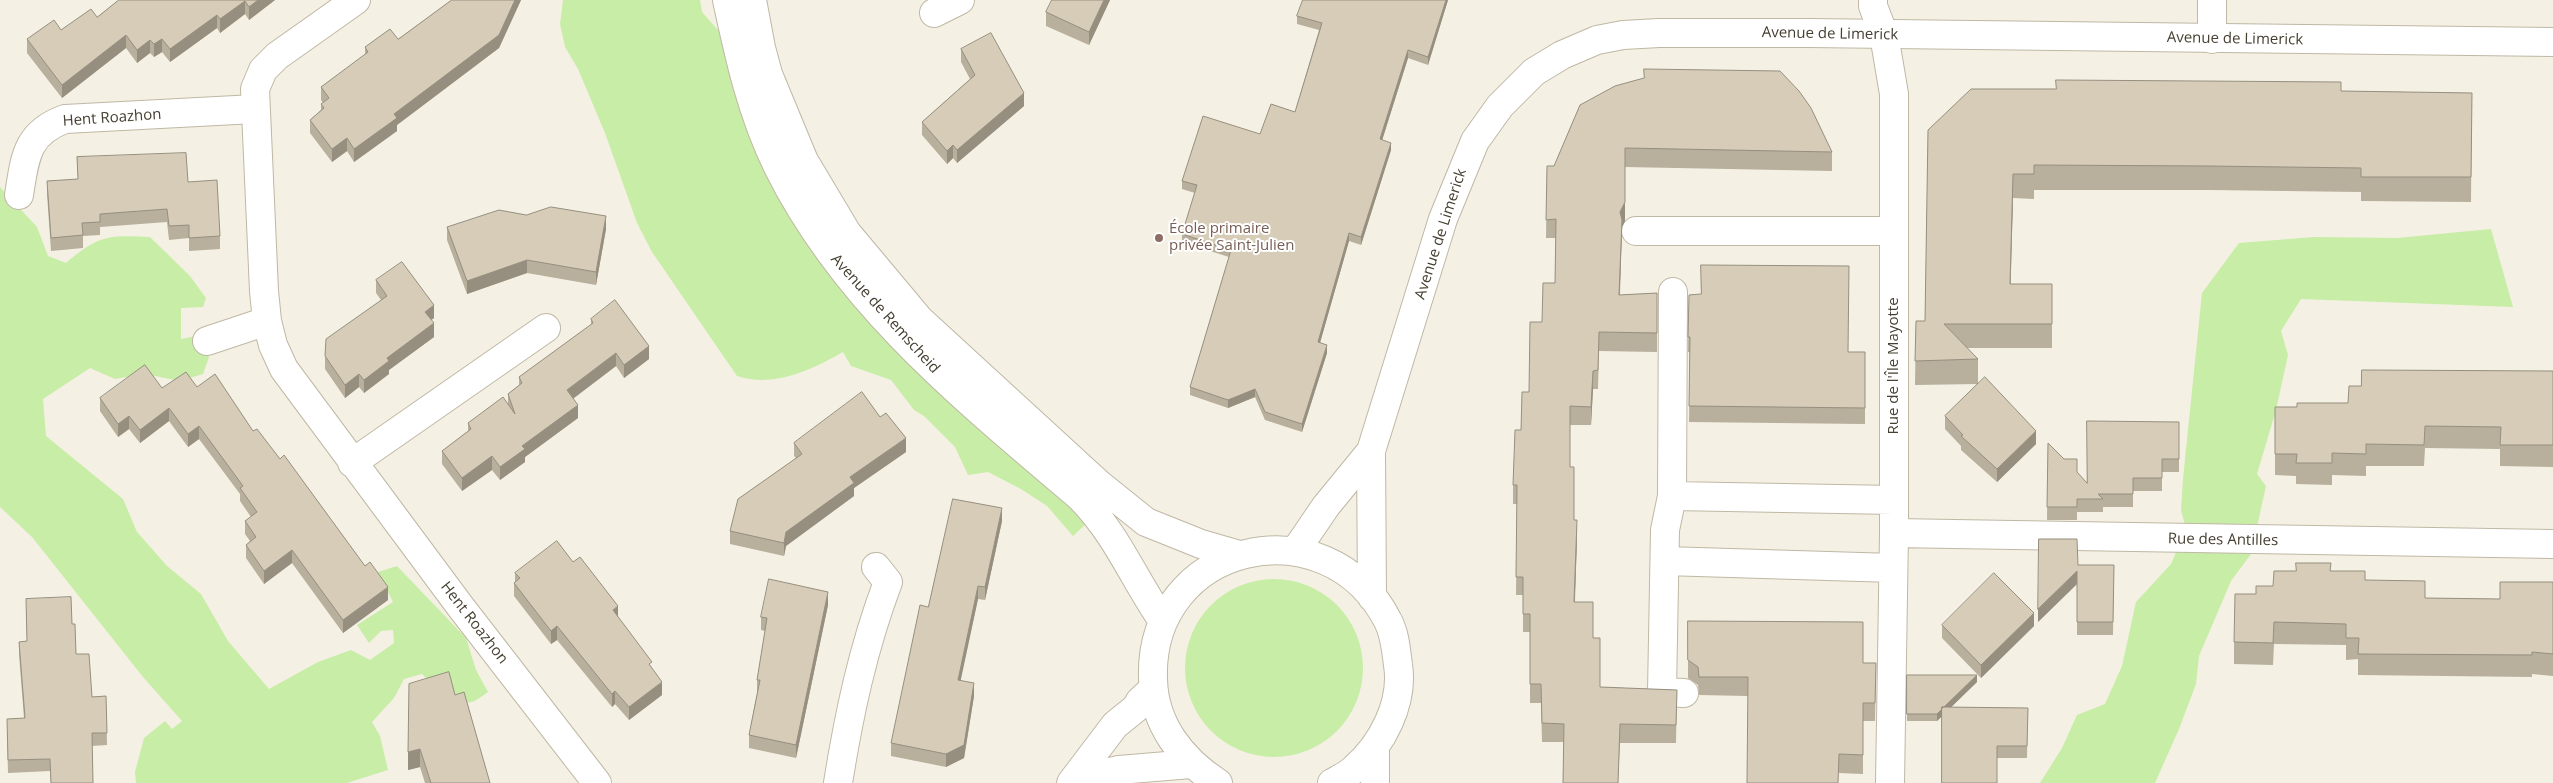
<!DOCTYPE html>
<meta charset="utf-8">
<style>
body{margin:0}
canvas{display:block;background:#f4f0e3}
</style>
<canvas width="2553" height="783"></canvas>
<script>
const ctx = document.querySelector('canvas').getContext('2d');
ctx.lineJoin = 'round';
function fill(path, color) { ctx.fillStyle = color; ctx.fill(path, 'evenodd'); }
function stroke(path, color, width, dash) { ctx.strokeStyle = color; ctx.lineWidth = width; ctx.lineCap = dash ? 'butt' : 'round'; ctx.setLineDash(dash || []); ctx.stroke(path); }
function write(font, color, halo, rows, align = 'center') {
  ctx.font = font + ' "Open Sans",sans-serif'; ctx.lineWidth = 4; ctx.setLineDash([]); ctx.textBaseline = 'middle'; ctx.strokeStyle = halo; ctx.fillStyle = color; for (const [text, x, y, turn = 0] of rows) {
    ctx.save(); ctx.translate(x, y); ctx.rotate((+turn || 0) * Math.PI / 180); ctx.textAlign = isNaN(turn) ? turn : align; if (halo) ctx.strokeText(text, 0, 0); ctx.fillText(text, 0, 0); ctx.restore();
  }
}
fill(new Path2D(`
 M563,0H700L702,12L718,30L765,163L789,216L831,278L876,325L1088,522L1073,536L1047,506L1021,489L988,472L968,475L955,447L924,416L914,410L891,380L851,366L843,352C811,370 774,388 737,376L652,252L637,223L605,133L578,69L565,47L560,24Z
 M0,187L37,227L48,256L66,263C99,235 108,235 150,237L190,276L206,298L203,307L181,308V339L196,336L209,357L203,374L180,381L145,374L115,379L90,368L43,399L46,436L123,499L137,532L167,566L201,594L228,641L269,689L318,662L351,650L370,660L394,643L393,630L381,631L369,643L357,625L393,602L378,572L397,566L466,638L476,670L488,692C483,695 477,701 471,702C453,707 433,685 422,674L404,679L394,698L372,722L380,736L388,770L347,783H136L135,772L144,738L165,721L172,729L182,721L143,677L32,537L0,507Z
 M2491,229L2513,307L2301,299L2281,331L2288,355L2276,410L2257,474L2266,486L2251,554L2231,581L2199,656L2196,684L2179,729L2155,783H2040L2062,748L2077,715L2105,704L2122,666L2136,602L2171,564L2186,529L2181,510L2183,479L2202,293L2239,243L2314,237L2397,238Z
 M1185 668a89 89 0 1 1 178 0a89 89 0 1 1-178 0Z`), '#c8eda7');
const minor = new Path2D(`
 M356,0L277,56L263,70L255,89L264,291L267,321L273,345L284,369L460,606L597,783
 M1873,0V6L1884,35L1894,94V533L1890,783
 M934,13L960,0
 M2212,39V0
 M19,195C25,158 26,133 65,119L255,109
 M1636,231H1894
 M1673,292L1672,496L1665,530L1662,692L1684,693
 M207,341L267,321
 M352,463L546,328
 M1672,496L1894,500
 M1894,533L2553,544
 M1665,561L1893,568
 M1075,780L1119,770L1191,764
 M838,783C849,714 863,648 888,582L876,567
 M1071,783L1115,725L1136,708L1140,701L1153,689`);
const tertiary = new Path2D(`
 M727,0C739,56 752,115 778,167C846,304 966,400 1080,497C1118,536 1133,578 1163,621
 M752,0L761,48L768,74L804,161L847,233L919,319L1100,485L1146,522L1201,544L1239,555
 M1371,451L1372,597
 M1296,550L1326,506L1371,451L1443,219L1475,141L1500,106L1534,72L1562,55L1597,40L1623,35L1659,33H1809L2553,42
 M1375,747V783
 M1218,783C1181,759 1154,724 1153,679C1148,543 1327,501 1388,621C1395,634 1396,650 1398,665C1404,703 1382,745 1354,769C1348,775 1339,779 1332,783`);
stroke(minor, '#c0b8a5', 30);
stroke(tertiary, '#c0b8a5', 30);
stroke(minor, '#fff', 28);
stroke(tertiary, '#fff', 28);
fill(new Path2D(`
 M119,0H275L249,20L245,14L220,33L217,28L170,62L162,52L154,57L150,53L137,63L126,48L62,98L27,53V39L61,30L97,17Z
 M452,0H521L499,48L397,125V131L354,162L347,151L332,162L310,133V120L321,110V104L323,103L321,100V87L365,55V47L398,39Z
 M1110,0L1089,45L1046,26V12Z
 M1448,0L1428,65L1408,58L1382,140L1391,150L1361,245L1349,241L1320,342L1327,353L1302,432L1265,420L1255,397L1228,408L1190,395V387L1229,257L1182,242V234L1195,193L1182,189V181L1260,134L1295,112L1319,30L1297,24V16Z
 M961,49L1024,106L957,163L953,158L947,164L922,135V122L970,79L961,62Z
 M2341,91L2472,93L2471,202L2361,201V192L2209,190H2034V199L2013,198L2010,284H2052V348H1967L1978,359V383L2036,444L1997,482L1961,450V446L1945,429V416L1978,384L1915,385L1916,321H1925L1928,130Z
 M1580,105L1832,152V171L1625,167V221L1622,227L1620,295L1657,293V352L1599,351L1598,389H1593L1591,425H1570V467L1574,520L1577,538L1575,602L1593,638L1600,687L1677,690L1676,743H1620L1618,783H1563L1564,742H1542L1541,703H1530V632H1523V595H1516L1517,504H1513V485L1521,430L1529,392L1542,322L1555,283L1556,238H1546L1547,166H1554Z
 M77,157L188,182L220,236V249L189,251V238L169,240L167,222L100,227V235L83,236V248L51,251L47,194V181L78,179Z
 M447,227L606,229L596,285L527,273L467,294L447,240Z
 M376,280L434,318L431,320L434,337L389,370V374L364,393L359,387L345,398L325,369V356L381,300L376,293Z
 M1689,295L1848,352H1865V424L1689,422L1690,352H1688Z
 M591,319L649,359L624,378L616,366L573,399L578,418L525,457V462L500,480L492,470L462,491L442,464V451L468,431V423L508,404V394L519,385V377L591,325Z
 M2553,371V467L2500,466V449L2425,448L2424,466H2366V476L2332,475V485L2296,484V476L2275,475V407H2297L2348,403L2361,386Z
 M197,387L253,431L280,459L388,600L343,633L292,563L264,584L246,558V545L250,541L245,534V521L251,517L240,501V494L199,439L188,447L169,421L140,443L129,429L118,437L100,411V398L162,388Z
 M2179,422V472H2162V491H2133V507H2103V512H2077V520H2047L2048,443L2087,483Z
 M794,443L906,452L854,488V496L786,546L784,556L730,544V531L796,458L794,456Z
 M1002,521L985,600L978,599L960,681L974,696L964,758L946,767L891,756V743L928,607Z
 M2078,565H2114L2113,635H2077V584L2038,622Z
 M2331,571L2365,580L2425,598L2500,599L2553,582V676L2532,674V677L2358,675V659L2346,660V645L2274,644L2273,665L2234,664V642L2256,594Z
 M515,573L618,617L652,668L662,695L629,720L615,704L612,707L557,640L551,644L514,596V583L515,582Z
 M828,605L796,758L749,748V735L757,693V680L765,631L761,630V617Z
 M26,611L72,624L76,654L92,697L106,696L107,745L92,746L93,783H51L50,771L8,773L7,731L24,718L19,654V642L27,641Z
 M1688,621L1863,663H1876L1875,721H1863V774L1839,773L1748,696L1699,695L1698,685L1688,678Z
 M1942,625L2034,626L1981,678L1942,638Z
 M1907,675L1977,682L1951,707L2028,708L2027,758H1997L1942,716L1937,721H1907Z
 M409,684L490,783H425L420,767L408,770Z`), '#b8af9d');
fill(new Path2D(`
 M258,0H275L249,20V7Z
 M515,0H521L499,48L397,125V131L354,162V149L394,114Z
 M1104,0H1110L1089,45V32Z
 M1446,0H1448L1428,65V57Z
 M245,1V14L220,33V19Z
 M217,15V28L170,62V49Z
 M126,35V48L62,98V85Z
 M162,39V52L154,57V44Z
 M150,40V53L137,63V50Z
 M1408,50V58L1380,147V139Z
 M1024,93V106L957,163V150Z
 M347,138V151L332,162V149Z
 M1391,143V150L1361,245V237Z
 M953,145V158L947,164V151Z
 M2013,174V198L2010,308V284Z
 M1625,202V221L1622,227L1619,313L1620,212Z
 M606,216V229L596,285V272Z
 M1349,233V241L1318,350V342Z
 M527,260V273L467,294V281Z
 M434,305V318L425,325V312Z
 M434,323V337L389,370V374L364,393V380L387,358Z
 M1327,345V353L1302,432V424Z
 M649,346V359L624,378V365Z
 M616,353V366L567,403V390Z
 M1593,371V389L1591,425V407Z
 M359,374V387L345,398V385Z
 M1255,389V397L1228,408V400Z
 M578,405V418L525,457V462L500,480V467L522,446Z
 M169,408V421L140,443V430Z
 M129,416V429L118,437V424Z
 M199,426V439L188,447V434Z
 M2036,431V444L1997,482V469Z
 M906,438V452L854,488V496L786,546L784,556V543L786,532L850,477Z
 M492,456V470L462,491V478Z
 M1002,508V521L985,600V587Z
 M1577,520V538L1574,621V602Z
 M292,550V563L264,584V571Z
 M2077,571V584L2038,622V609Z
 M978,586V599L958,693V680Z
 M388,587V600L343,633V620Z
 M828,592V605L796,758V745Z
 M618,606V619L613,610Z
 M2034,613V626L1981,678V665Z
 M557,626V640L551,644V631Z
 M1977,675V682L1937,721V714Z
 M662,682V695L629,720V707Z
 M974,683V696L964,758L946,767V754Z
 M615,691V704L612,707V694Z
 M420,749V767L408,770V752Z`), '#968f80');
const building = new Path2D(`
 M119,0H258L249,7L245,1L220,19L217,15L170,49L162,39L154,44L150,40L137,50L126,35L62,85L27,39L54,20L61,30L91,9L97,17Z
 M452,0H515L499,35L394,114L397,118L354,149L347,138L332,149L310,120L324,108L321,104L329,98L321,87L368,52L365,47L390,29L398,39Z
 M1052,0H1104L1089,32L1046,12Z
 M1303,0H1446L1428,57L1408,50L1380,139L1391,143L1361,237L1349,233L1318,342L1327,345L1302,424L1265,412L1255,389L1228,400L1190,387L1231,250L1182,234L1197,185L1182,181L1203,116L1260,134L1271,104L1295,112L1322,23L1297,16Z
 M991,33L1024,93L957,150L953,145L947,151L922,122L975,75L961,49Z
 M1644,69L1780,71L1799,91L1811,108L1832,152L1625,148V202L1620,212L1622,220L1619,295L1657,293V333L1599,332L1598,370L1593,371L1591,407L1570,406V467H1574V520H1577L1574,602H1593V638H1600V687L1677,690L1676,725L1620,724L1618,783H1563L1564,724L1542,723L1541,684H1530V614H1523V577H1516L1517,485H1513L1515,430H1521L1522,392H1529L1530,322H1542L1543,283H1555L1556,219L1546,220L1547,166H1554L1580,105L1615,86L1644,78Z
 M2056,80L2341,82V91L2472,93L2471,177H2361V168L2209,166L2034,165V174H2013L2010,284H2052V324H1944L1978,359L1915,361L1916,321H1925L1928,130L1971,89H2056Z
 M186,153L188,182L217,180L220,236L189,238V225L169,226L167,209L100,214V222L82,223L83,235L51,238L47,181L78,179L77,157Z
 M551,207L606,216L596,272L527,260L467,281L447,227L499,210L526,215Z
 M402,262L434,305L425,312L434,323L387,358L389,361L364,380L359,374L345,385L325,356L326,339L387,296L376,280Z
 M1701,265L1849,266L1848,352H1865V408L1689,406L1690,337H1688L1689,295L1701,294Z
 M615,300L649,346L624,365L616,353L567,390L578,405L522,446L525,449L500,467L492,456L462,478L442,451L471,429L468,423L503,397L515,414L508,394L522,383L519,377L593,323L591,319Z
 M145,365L162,388L186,372L197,387L215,374L253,431L257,429L280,459L284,455L365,566L370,562L388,587L343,620L292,550L264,571L246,545L256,537L245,521L257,512L240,488L243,486L199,426L188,434L169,408L140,430L129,416L118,424L100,398Z
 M2362,370L2553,371V445H2500L2501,427L2425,426L2424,445L2366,444V454L2332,453V463H2296L2297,454H2275V407H2297V403H2348L2349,386H2361Z
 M1985,377L2036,431L1997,469L1961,436L1963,435L1945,416Z
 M862,392L880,417L886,413L906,438L850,477L854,483L786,532L784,543L730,531L738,499L802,454L794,443Z
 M2087,421L2179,422V459H2162V478H2133V494H2098L2103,499H2077V507H2047L2048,443L2064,459H2077V472L2087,483Z
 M953,499L1002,508L985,587L978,586L958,680L974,683L964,745L946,754L891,743L920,605L928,607Z
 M2039,539H2077L2078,565H2114L2113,622H2077V571L2038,609Z
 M557,541L573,562L580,557L618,606L613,610L652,662L649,664L662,682L629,707L615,691L612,694L557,626L551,631L514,583L520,578L515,573Z
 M2296,563H2331L2330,571H2365V580L2425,581V598L2500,599V582H2553V654L2532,652V655L2358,654L2359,638H2346V624L2274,622L2273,643L2234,642L2235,594H2256V586H2273L2274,571H2296Z
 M1994,573L2034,613L1981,665L1942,625Z
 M769,579L828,592L796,745L749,735L760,680H757L767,618L761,617Z
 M71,597L72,624H75L76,654H89L92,697L106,696L107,733H92L93,783H51L50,759L8,760L7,719L25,718L19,642L27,641L26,599Z
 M1688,621L1863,622V663H1876L1875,703H1863V755L1839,754L1838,783H1747L1748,677H1699L1698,667L1688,660Z
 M449,672L455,695L464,692L490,783H431L420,749L408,752L409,684Z
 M1907,675H1977L1944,707H1942V709L1937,714H1907Z
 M1942,707L2028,708L2027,746H1997V783H1942Z`);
fill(building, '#d6ccb7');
stroke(building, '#968f80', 1);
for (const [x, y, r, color] of [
 [1159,238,5,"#8d6e63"]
]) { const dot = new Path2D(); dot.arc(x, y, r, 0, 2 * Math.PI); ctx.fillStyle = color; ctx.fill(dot); stroke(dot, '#fff', 2); }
write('15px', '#464032', '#fff', [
 ["Avenue de Limerick",1830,34,1],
 ["Avenue de Limerick",2235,39,1],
 ["Hent Roazhon",112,118,-4],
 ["Avenue de Limerick",1441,234,-72],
 ["Avenue de Remscheid",885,314,48],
 ["Rue de l'Île Mayotte",1894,366,-90],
 ["Rue des Antilles",2223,540,1],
 ["Hent Roazhon",474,623,52]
]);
write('15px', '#785e54', '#fff', [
 ["École primaire",1169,229],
 ["privée Saint-Julien",1169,246]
], 'left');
</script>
